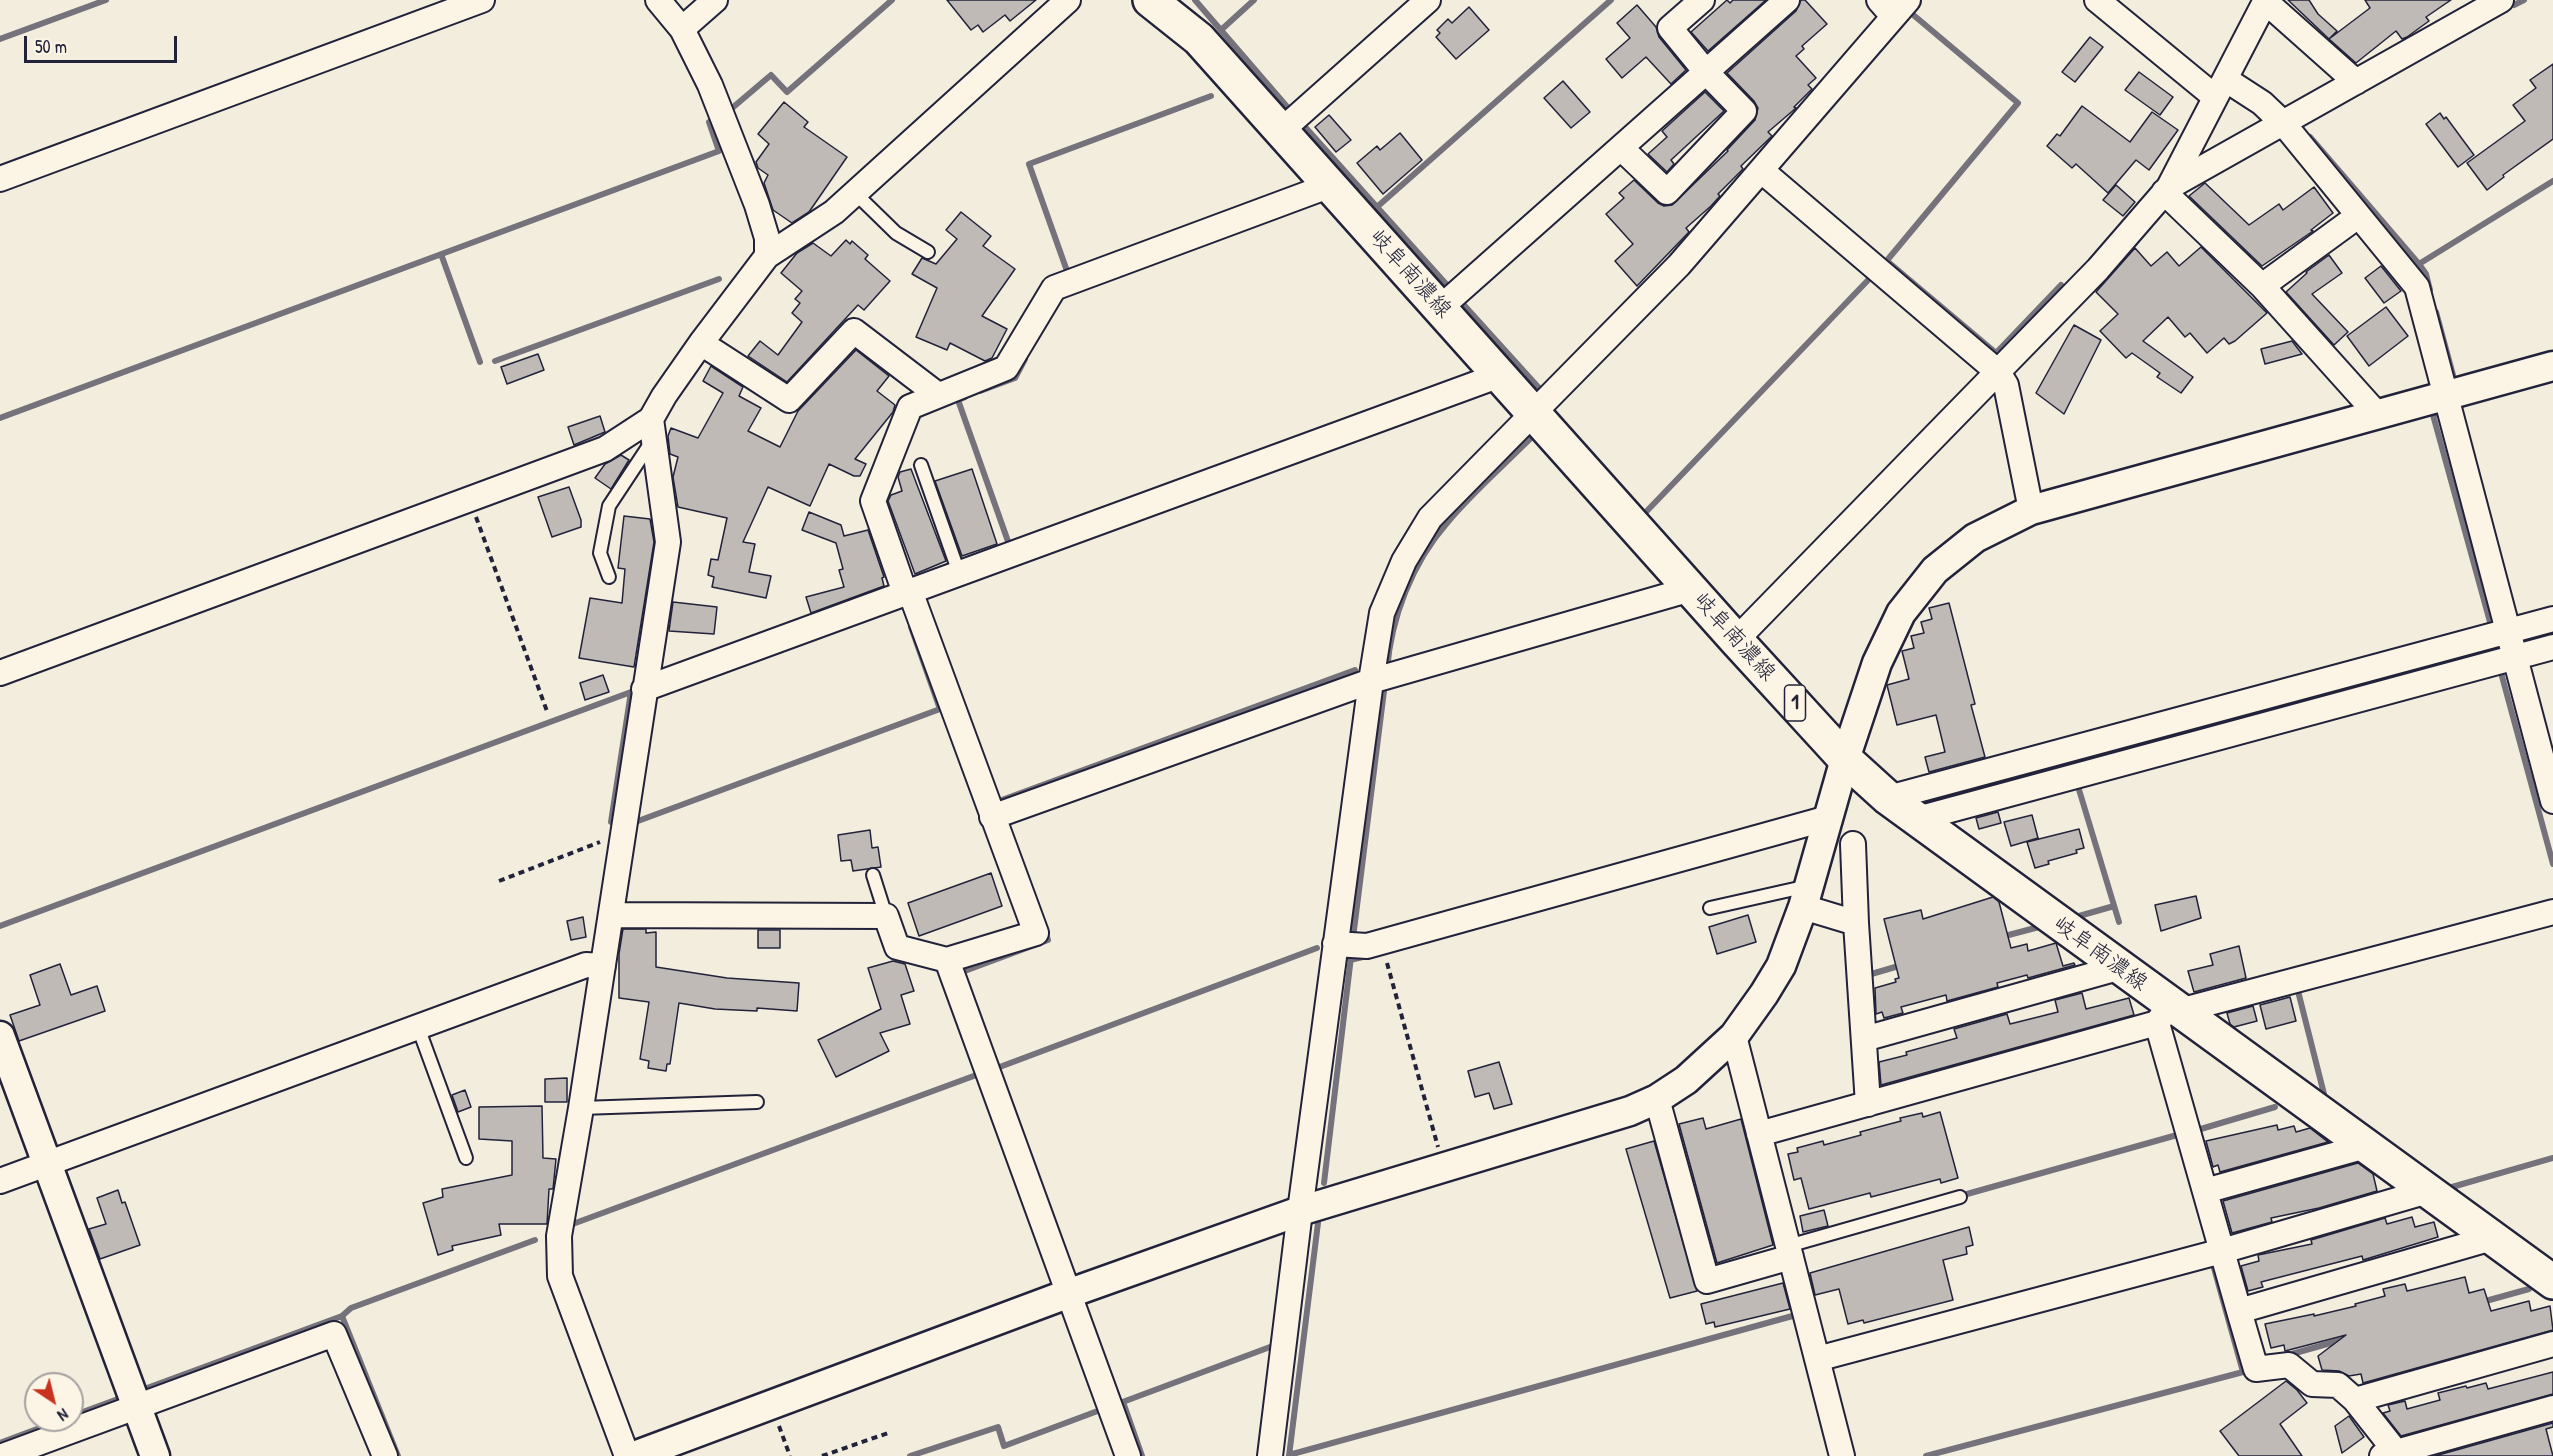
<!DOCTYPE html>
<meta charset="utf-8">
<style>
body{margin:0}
#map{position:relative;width:2553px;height:1456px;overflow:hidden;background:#f3edde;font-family:"Patrick Hand",sans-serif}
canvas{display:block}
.north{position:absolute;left:24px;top:1372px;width:60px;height:60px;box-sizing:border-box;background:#fcf5e5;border:2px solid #a5a1a1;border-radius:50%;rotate:145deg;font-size:16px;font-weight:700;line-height:24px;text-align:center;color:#22223b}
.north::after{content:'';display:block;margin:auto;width:21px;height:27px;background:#c8321e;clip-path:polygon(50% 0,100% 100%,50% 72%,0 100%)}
.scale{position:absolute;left:24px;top:36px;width:153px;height:27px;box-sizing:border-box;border:3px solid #22223b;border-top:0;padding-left:8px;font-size:18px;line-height:21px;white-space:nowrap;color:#22223b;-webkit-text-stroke:4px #fcf5e5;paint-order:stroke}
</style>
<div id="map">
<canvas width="2553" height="1456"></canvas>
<div class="north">N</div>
<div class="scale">50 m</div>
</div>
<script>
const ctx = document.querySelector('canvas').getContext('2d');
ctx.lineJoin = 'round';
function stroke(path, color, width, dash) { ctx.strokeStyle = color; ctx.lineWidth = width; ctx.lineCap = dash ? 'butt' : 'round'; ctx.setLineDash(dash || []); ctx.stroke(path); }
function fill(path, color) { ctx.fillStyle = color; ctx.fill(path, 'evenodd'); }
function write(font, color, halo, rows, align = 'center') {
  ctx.font = font + ' "Patrick Hand","Klee One",sans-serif'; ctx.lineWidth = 6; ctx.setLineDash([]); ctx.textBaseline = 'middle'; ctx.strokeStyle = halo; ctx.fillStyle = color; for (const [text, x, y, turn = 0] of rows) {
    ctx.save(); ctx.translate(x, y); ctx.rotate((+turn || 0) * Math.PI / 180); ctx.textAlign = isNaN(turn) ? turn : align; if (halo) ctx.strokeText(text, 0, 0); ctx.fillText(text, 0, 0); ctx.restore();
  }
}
stroke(new Path2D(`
 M1195,0L1289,109
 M2514,5L2524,0
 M1221,30L1254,0
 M0,39L106,0
 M731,109L771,75L787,92L892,0
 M1306,128L1447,285
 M2310,137L2419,264L2426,274L2430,290
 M1377,207L1611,0
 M441,254L480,362
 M1887,261L1996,353L2061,285
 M1884,264L2018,103L1911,13
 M2419,264L2553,181
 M1067,271L1029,164L1211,96
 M1463,304L1539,388
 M2436,312L2453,375
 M495,361L719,279
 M980,391L1015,378L1025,359
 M965,397L958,400L1010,547
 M2437,414L2433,415L2490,622
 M0,418L719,151L709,122L714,120
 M1644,514L1871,277
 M2500,669L2553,864
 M1387,670C1391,618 1412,563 1447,523C1472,493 1503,466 1531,438
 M2077,783L2119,922
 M1947,796L2499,646
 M999,801L1355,670
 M638,821L940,709L911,627
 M2072,918L2114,906
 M0,926L631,692L611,822
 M2001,937L2039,927
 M1353,938L1385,683
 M1350,960L1367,956
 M1868,975L1902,965
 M963,976L962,972L1048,940L1045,931
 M2298,991L2324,1094
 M995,1062L997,1068L1317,948
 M2194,1131L2275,1107
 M1324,1183L1351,957
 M2452,1187L2553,1158
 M1967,1194L2177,1135
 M570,1225L979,1074
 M2482,1302L2529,1289
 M342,1316L351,1308L535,1240
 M2288,1355L2345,1339
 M139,1391L342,1316L398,1456
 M1123,1402L1142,1456
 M1120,1403L1270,1347
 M72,1416L126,1396
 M0,1443L61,1420
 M1289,1455L1796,1315
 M910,1456L998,1427L1004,1446L1103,1409
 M1289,1456L1318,1223
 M1926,1456L2243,1372L2212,1261`), '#75727b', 6);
const building = new Path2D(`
 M947,0H1036L1010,21L1005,15L983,32L978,25L971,30Z
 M1727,0L1730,3L1733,0H1766L1708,51L1691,32Z
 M1801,0H1805L1827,24L1802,46L1804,49L1796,56L1816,78L1808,85L1812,89L1794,107L1796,108L1768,132L1772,136L1741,166L1743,169L1718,194L1720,196L1711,206L1686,228L1689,232L1637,286L1615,261L1633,244L1606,214L1624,198L1619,193L1634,180L1658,203L1664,206L1672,205L1728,151L1727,150L1755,120L1758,108L1754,101L1727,73L1796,11Z
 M2288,0H2309L2318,14L2337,31L2329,39Z
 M2365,0H2451L2426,17L2429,21L2407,37L2402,39L2396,31L2356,63L2329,39L2370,8Z
 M1637,5L1656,27L1659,37L1686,70L1671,84L1646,57L1622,78L1606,59L1630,38L1617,23Z
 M1469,7L1489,30L1456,59L1436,37L1440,33L1437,30L1448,19L1452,23Z
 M2090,37L2103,47L2075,82L2062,72Z
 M2553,64V139L2503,175L2504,177L2487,190L2467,163L2525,121L2513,105L2536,88L2530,80Z
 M2139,72L2173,97L2160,115L2125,90Z
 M1563,81L1590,112L1571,128L1544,98Z
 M1705,92L1724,111L1671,160L1674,164L1667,172L1648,154L1667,137L1662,131Z
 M784,102L808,122L804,127L847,157L809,212L792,223L773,210L764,183L768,175L758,168L756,162L769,144L758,134Z
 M2082,106L2130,142L2152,112L2178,130L2149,170L2136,160L2108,193L2076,164L2072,168L2047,146L2057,134L2060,136Z
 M2440,113L2444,119L2446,117L2474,155L2458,167L2426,124Z
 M1329,115L1351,140L1336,152L1315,127Z
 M1400,133L1422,160L1383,194L1357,163L1377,146L1380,150Z
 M2205,183L2249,225L2279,204L2283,210L2314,187L2333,213L2311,230L2313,231L2262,266L2189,196Z
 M2116,185L2135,202L2123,216L2103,200Z
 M961,212L991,236L983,246L1015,269L982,316L1007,329L992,358L985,361L950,343L947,350L916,337L937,288L912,274L922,258L936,264L957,239L946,230Z
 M846,240L850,244L852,241L868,255L865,259L890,281L864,310L858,305L787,382L748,356L760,341L778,355L802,322L792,313L800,303L795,299L802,291L781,273L797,253L813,243L831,256Z
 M2201,247L2267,313L2235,341L2229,344L2224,338L2207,353L2190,333L2185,337L2168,317L2143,341L2193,377L2181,393L2157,377L2160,373L2132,353L2126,358L2100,331L2118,314L2096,292L2135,248L2151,266L2167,252L2179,266Z
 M2329,255L2342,273L2312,294L2348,332L2334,345L2286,292L2307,273L2306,272Z
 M2381,266L2401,291L2384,303L2365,278Z
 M2386,307L2408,336L2369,366L2347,336Z
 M2074,325L2101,340L2064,414L2036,393Z
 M2292,341L2302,354L2265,364L2261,349Z
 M856,350L889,376L877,391L895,405L893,412L855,459L866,464L860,476H854L829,464L810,506L768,487L743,542L755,544L749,572L771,576L766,598L712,587L714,577L708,575L711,559L718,560L727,518L678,507L673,477L678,457L670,454L668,436L671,428L698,438L723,393L703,381L711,366L743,387L739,396L761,408L748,431L780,447L798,411Z
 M538,354L544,370L507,384L501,367Z
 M600,416L605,432L574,445L568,427Z
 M621,455L629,460L611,489L595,478L605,464Z
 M911,469L946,561L915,574L888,501L891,495L902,491L898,477L900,472Z
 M972,469L997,544L962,556L935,481Z
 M569,487L581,520V527L552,537L538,497Z
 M809,512L841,525L844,536L868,530L884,577L882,578L884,586L811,613L806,597L844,587L839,570L843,569L836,543L802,530Z
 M624,516L650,519L654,542L634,667L579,658L590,598L622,603L625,569L618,568Z
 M673,602L717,607L714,634L669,631Z
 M1949,603L1975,704L1971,705L1985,757L1929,772L1925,757L1945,752L1936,715L1897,725L1887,685L1909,679L1902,651L1914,648L1911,636L1924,633L1921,622L1932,619L1929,608Z
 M603,675L609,692L585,700L580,683Z
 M1998,812L2001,823L1979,829L1976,818Z
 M2032,815L2038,838L2011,846L2004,822Z
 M2079,829L2084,848L2076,850L2077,853L2048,861L2049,864L2035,868L2027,842Z
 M870,830L872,848L878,847L881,867L853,871L851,860L841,861L838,835Z
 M991,873L1002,906L919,936L908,903Z
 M2196,896L2201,918L2161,931L2155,905Z
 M1993,897L1999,902L2011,948L2027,944L2028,951L2056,943L2063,966L2074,963L2075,965L2028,978L2027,975L1997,983L1998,987L1947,1001L1946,995L1901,1007L1903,1013L1884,1018L1882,1012L1876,1014L1875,988L1896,982L1895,979L1899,978L1884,919L1921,910L1923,919Z
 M1748,915L1756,942L1717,954L1709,927Z
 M583,917L586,937L571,940L567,921Z
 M623,929H646V933L656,932V967L727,978L799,983L797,1011L757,1008V1011L715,1009L679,1003L670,1064H667L666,1071L648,1068L649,1061L640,1059L649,1002L619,998V954Z
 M758,930H780V948H758Z
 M2239,946L2246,978L2194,992L2188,971L2213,965L2210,954Z
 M893,961L905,964L914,991L901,995L910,1024L880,1033L889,1051L836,1077L818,1040L881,1009L868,968Z
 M60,964L71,995L97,986L105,1011L19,1041L10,1015L40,1005L30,975Z
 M2082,993L2086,1009L2129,998L2134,1015L1881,1085L1879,1062L1907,1055L1906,1052L1957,1038L1954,1029L2007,1014L2010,1024L2058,1012L2055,1000Z
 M2290,997L2296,1021L2266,1029L2260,1005Z
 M2253,1006L2257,1021L2234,1027L2230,1024L2227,1013Z
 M1499,1062L1512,1104L1494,1109L1489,1093L1475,1097L1468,1071Z
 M567,1078V1102H545V1079Z
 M465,1090L471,1107L458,1112L452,1095Z
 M542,1106L543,1158L556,1159L553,1189H549L547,1224H499L501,1235L452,1246L453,1250L438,1255L423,1203L443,1197L442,1189L512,1175V1141L479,1139V1107Z
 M1940,1112L1958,1178L1941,1183L1940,1179L1871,1197L1870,1193L1809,1209L1801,1178L1794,1180L1788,1154L1798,1152L1797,1148L1823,1141L1824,1145L1861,1135L1860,1132L1901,1121L1900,1118L1922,1113L1923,1117Z
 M1703,1118L1706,1129L1741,1119L1773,1245L1717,1263L1679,1124Z
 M2277,1125L2278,1130L2294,1126L2296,1132L2310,1128L2328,1142L2220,1172L2218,1165L2213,1167L2206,1141Z
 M1654,1141L1697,1291L1670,1298L1626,1149Z
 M2358,1163L2373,1174L2377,1191L2319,1208L2271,1218L2272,1222L2232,1233L2223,1201Z
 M118,1190L122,1203L125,1202L140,1245L100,1259L89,1229L106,1224L97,1198Z
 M1824,1210L1828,1226L1803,1232L1800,1216Z
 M2412,1217L2415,1227L2434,1222L2438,1237L2363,1260L2362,1256L2261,1282L2263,1287L2248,1291L2241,1266L2259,1261L2258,1255L2312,1244L2311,1240L2385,1218L2387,1224Z
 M1969,1227L1973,1245L1966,1247L1967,1254L1943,1260L1953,1300L1864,1323L1863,1320L1848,1324L1839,1289L1815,1295L1810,1273Z
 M2465,1277L2469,1293L2484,1289L2491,1311L2529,1301L2531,1311L2550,1306L2553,1330L2363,1383L2361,1374L2349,1376L2339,1371L2322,1370L2318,1356L2346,1335L2285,1351L2284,1345L2271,1348L2265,1324L2314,1314V1316L2356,1306L2355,1304L2385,1296L2383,1289L2405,1284L2407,1291Z
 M1783,1283L1790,1309L1715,1327L1714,1322L1706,1324L1701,1304Z
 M2553,1372V1394L2401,1436L2383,1413L2390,1411L2388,1405L2405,1401L2407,1409L2440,1400L2438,1393L2466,1386L2467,1388L2486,1383L2488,1389Z
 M2286,1381L2297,1390L2307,1403L2280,1424L2302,1456H2239L2220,1431Z
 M2349,1416L2364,1437L2342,1453L2335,1426Z
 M2553,1423V1427L2546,1429L2553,1456H2435Z`);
fill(building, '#bfbab6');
stroke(building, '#22223b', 1.5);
const service = new Path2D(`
 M855,193L896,233L928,252
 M921,465L959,573
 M609,577L600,553L609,506L652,441
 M873,875L886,916
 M1710,908L1808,886
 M418,1027L466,1158
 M581,1108L757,1102
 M1788,1246L1960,1197`);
const minor = new Path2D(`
 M658,0L682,29L710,85L757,205L767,238V256
 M1879,0L1893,16
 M2097,0L2215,97
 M2266,2L2356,82
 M682,29L715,0
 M2225,79L2262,103L2283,123L2417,287L2553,801
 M1282,130L1428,0
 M1621,148L1667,192L1744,111L1706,72L1670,28L1702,0
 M1762,171L1998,372L2006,385L2031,510
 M0,179L482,0
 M2169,187L2266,0
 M2164,192L2262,286L2358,216
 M2262,286L2377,414
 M1440,308L1787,0
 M701,343L789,400L854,331L938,395
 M910,591L1036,933L947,960L1128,1456
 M905,593L873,501L910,407L1006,368L1054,288L1331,185
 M1736,640L2098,269L2169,187L2501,0
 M0,673L605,449L651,419L664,396L701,343L767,256L834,212L1068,0
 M644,689L1500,375
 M1888,798L2553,619
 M992,817L1371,681L1691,589
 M1917,819L2553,647
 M1853,844L1856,923
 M1803,907L1856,923L1868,1104
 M611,915L886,916L897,947L947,960
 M1335,944L1367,946L1828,818
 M2170,1005L2157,1023L2239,1311L2492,1238
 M2179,1011L2553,912
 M1734,1036L1842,1456
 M1864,1039L2118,968
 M1657,1099L1707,1281L1791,1257
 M1759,1134L2157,1023
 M0,1181L586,965L603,966
 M2205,1191L2366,1146
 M2239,1311L2256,1369L2289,1365L2312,1384L2338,1385L2355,1400L2396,1452
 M1817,1359L2222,1251L2428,1191
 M2355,1400L2553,1344
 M3,1456L334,1334L385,1456
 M627,1456L560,1276L559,1236L581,1108L668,542L651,419
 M1270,1456L1300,1211L1371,681L1382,613L1404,561L1430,518L1679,265L1908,0
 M2382,1456L2553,1408`);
const tertiary = new Path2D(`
 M0,1036L155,1456
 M634,1456L1070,1293L1300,1211L1630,1111L1657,1099L1686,1080L1734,1036L1764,994L1781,966L1803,907L1845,759L1877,663L1901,613L1935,570L1975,538L2031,510L2553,366`);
const primary = new Path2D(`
 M1150,0L1199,39L1736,640L1845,759L1888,798L2553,1282`);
stroke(service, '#22223b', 16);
stroke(minor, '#22223b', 28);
stroke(tertiary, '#22223b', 33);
stroke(primary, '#22223b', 38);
stroke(new Path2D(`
 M476,517L548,714
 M499,881L600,842
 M1387,963L1438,1147
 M779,1426L790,1456
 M822,1456L888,1433`), '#22223b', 4, [6, 4.5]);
stroke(service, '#fcf5e5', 12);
stroke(minor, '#fcf5e5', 24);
stroke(tertiary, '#fcf5e5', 28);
stroke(primary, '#fcf5e5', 33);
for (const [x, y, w] of [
 [1795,703,21]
]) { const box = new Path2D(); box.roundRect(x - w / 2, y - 18, w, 36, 4.5); ctx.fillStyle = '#fcf5e5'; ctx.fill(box); stroke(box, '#22223b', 1.5); }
write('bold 21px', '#22223b', null, [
 ["1",1795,703]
]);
write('22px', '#22223b', '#fcf5e5', [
 ["岐阜南濃線",1410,274,48],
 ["岐阜南濃線",1734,637,48],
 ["岐阜南濃線",2100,954,36]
]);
</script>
